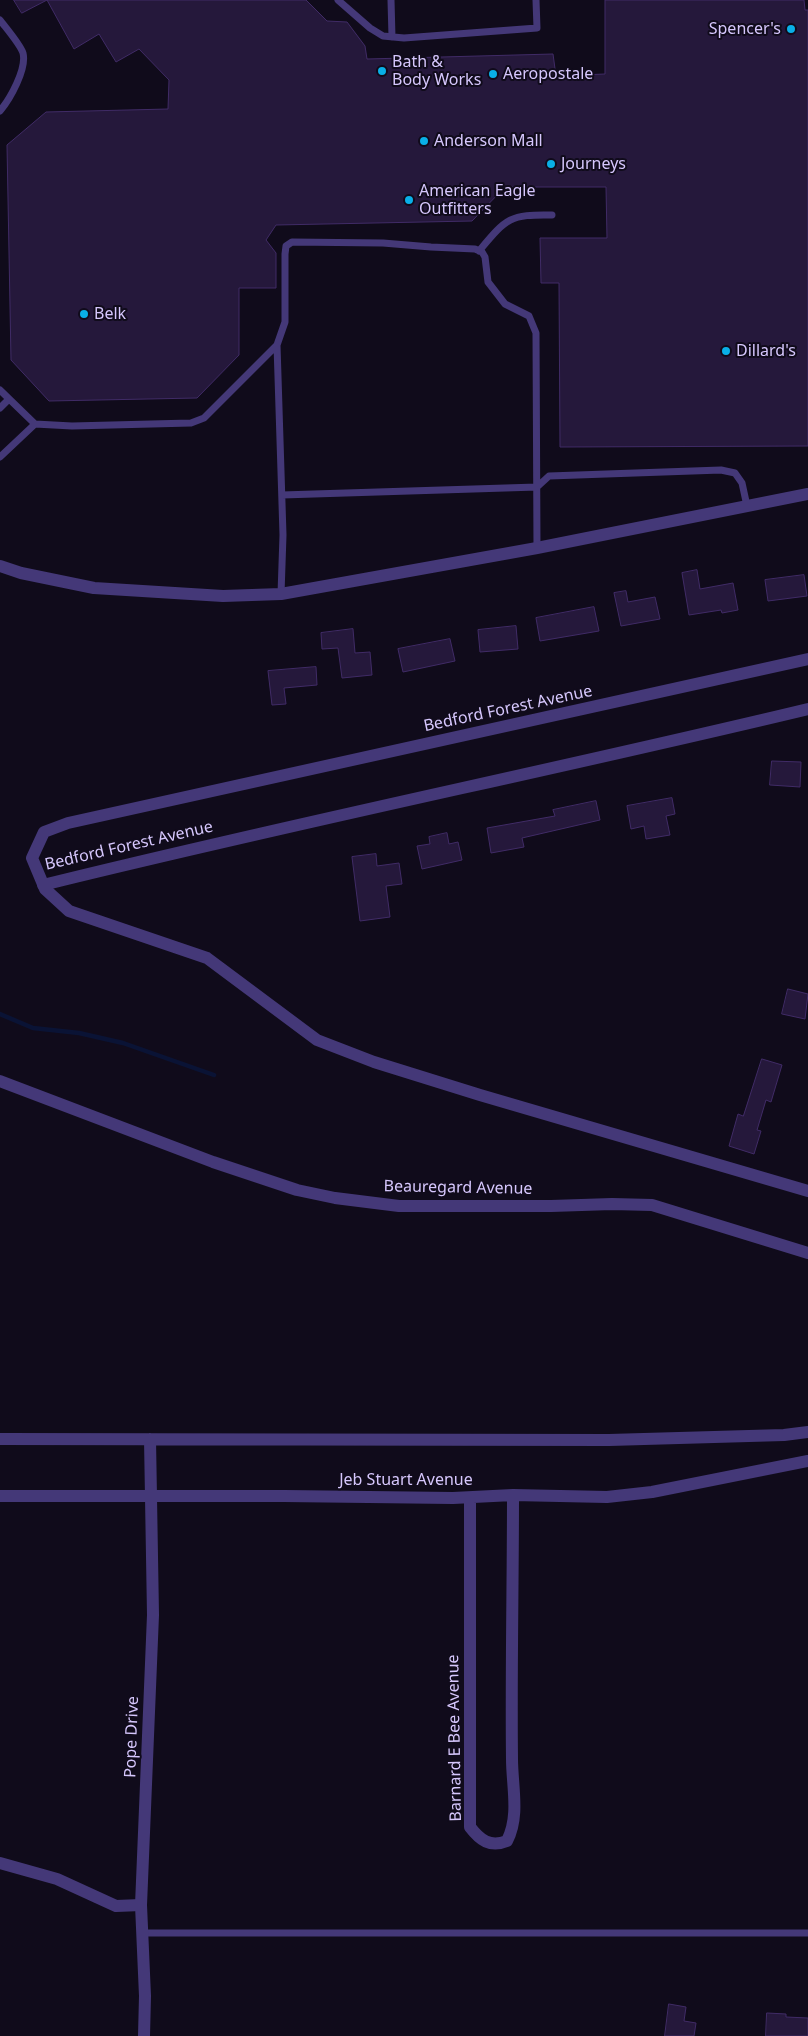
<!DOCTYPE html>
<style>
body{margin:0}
canvas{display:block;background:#100b1b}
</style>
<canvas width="808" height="2036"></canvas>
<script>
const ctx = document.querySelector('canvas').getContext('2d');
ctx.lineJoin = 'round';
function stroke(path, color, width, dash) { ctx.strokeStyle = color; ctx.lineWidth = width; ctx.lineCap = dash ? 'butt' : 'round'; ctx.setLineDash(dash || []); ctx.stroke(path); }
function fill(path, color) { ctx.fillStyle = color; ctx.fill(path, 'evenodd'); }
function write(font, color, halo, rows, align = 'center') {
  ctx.font = font + ' "Noto Sans",sans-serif'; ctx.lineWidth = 4; ctx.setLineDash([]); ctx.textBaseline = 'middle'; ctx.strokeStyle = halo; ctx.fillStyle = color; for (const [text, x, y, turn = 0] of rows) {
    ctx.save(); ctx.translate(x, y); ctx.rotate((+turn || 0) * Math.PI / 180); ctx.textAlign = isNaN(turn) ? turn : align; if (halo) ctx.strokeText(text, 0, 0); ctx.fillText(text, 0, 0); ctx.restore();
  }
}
stroke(new Path2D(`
 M0,1014L33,1028L79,1033L123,1043L214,1075`), '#0a1335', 4.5);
const building = new Path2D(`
 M14,0H306L327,21L347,22L365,46L367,59L553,54L556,76L605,74V0H804L805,10H808V446L560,447L559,283H541L540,238H607L606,187H505L472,221L276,225L266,240L276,253V288H239V355L197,398L49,401L11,360L7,145L46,112L168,109L169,80L139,49L116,62L99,34L74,49L47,0L22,13Z
 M697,570L700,589L733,583L738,610L722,613L721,610L689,615L682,573Z
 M804,575L807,596L768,601L765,580Z
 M626,591L628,602L655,597L660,619L621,626L614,593Z
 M594,607L599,631L540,641L536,618Z
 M516,626L518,649L480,652L478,630Z
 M353,629L355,653L370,652L372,675L342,678L338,648L322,649L321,633Z
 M450,639L455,661L403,672L398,649Z
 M316,667L317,685L284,688L286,704L272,705L268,671Z
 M772,761L801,762L800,787L770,785Z
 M672,798L675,814L666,816L670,835L646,839L644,826L631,829L627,806Z
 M596,801L600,820L522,838L524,847L491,853L487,828L555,816L553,810Z
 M447,833L449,844L458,842L462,860L422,869L417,846L430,844L429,837Z
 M376,854L377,866L399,863L402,884L386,886L390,917L360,921L352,857Z
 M788,989L808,994L805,1019L782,1014Z
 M762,1059L782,1065L771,1102L766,1100L757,1130L761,1131L754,1154L729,1146L738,1114L743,1116Z
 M669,2004L686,2007L684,2021L696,2023L694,2036H665Z
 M767,2013L786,2014V2017L808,2018V2036H766Z`);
fill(building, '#25183b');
stroke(building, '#402b66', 1);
stroke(new Path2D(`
 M338,0L370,28L383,36L404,38L537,28L536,0
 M391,0L392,37
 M0,20C6,28 20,44 23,53C27,69 10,99 0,111
 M479,251C506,219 509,214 552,215
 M0,390L35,424L72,426L191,423L204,418L277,345
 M0,408L9,399
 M0,457L35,424
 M282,495L537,487L549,476L721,470L735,473L742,483L747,506
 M281,594L283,535L277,345L285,322V254L286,246L292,242L383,243L431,247L475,249L482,252L485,257L488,282L505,304L529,316L536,333L537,548
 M142,1933H808`), '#443878', 7);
stroke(new Path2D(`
 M0,566L21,573L94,588L223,596L281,594L537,548L808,494
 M808,659L68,823L44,832L32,858L45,889L69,911L207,958L317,1040L374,1062L480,1095L808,1191
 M43,885C297,822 554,770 808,709
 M0,1081L213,1162L297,1190L335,1198L399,1206H551L612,1204L652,1205L808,1253
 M0,1439L609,1440L784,1435L808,1432
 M0,1496H284L453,1498L513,1495L607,1497L652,1492L808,1461
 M470,1498V1827C480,1840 490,1848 507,1841C520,1816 512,1786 512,1759C511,1671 513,1583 513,1495
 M0,1863L57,1879L116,1906L141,1905
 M144,2036L145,1996L141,1905L153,1615L150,1439`), '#443878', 12);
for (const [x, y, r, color] of [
 [791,29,5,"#09afe7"],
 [382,71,5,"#09afe7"],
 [493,74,5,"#09afe7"],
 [424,141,5,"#09afe7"],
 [551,164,5,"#09afe7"],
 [409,200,5,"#09afe7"],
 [84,314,5,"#09afe7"],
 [726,351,5,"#09afe7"]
]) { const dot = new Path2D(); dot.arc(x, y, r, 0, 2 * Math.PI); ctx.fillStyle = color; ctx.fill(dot); stroke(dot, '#100b1b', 2); }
write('16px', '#d6c7fd', '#100b1b', [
 ["Spencer's",781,29,"right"],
 ["Bath &",392,62],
 ["Body Works",392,80],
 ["Aeropostale",503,74],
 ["Anderson Mall",434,141],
 ["Journeys",561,164],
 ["American Eagle",419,191],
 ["Outfitters",419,209],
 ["Belk",94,314],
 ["Dillard's",736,351]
], 'left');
write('16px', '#d6c7fd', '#100b1b', [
 ["Bedford Forest Avenue",508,709,-12],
 ["Bedford Forest Avenue",129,846,-13],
 ["Beauregard Avenue",458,1188,1],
 ["Jeb Stuart Avenue",406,1480],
 ["Pope Drive",132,1737,-88],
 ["Barnard E Bee Avenue",455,1738,-91]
]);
</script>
